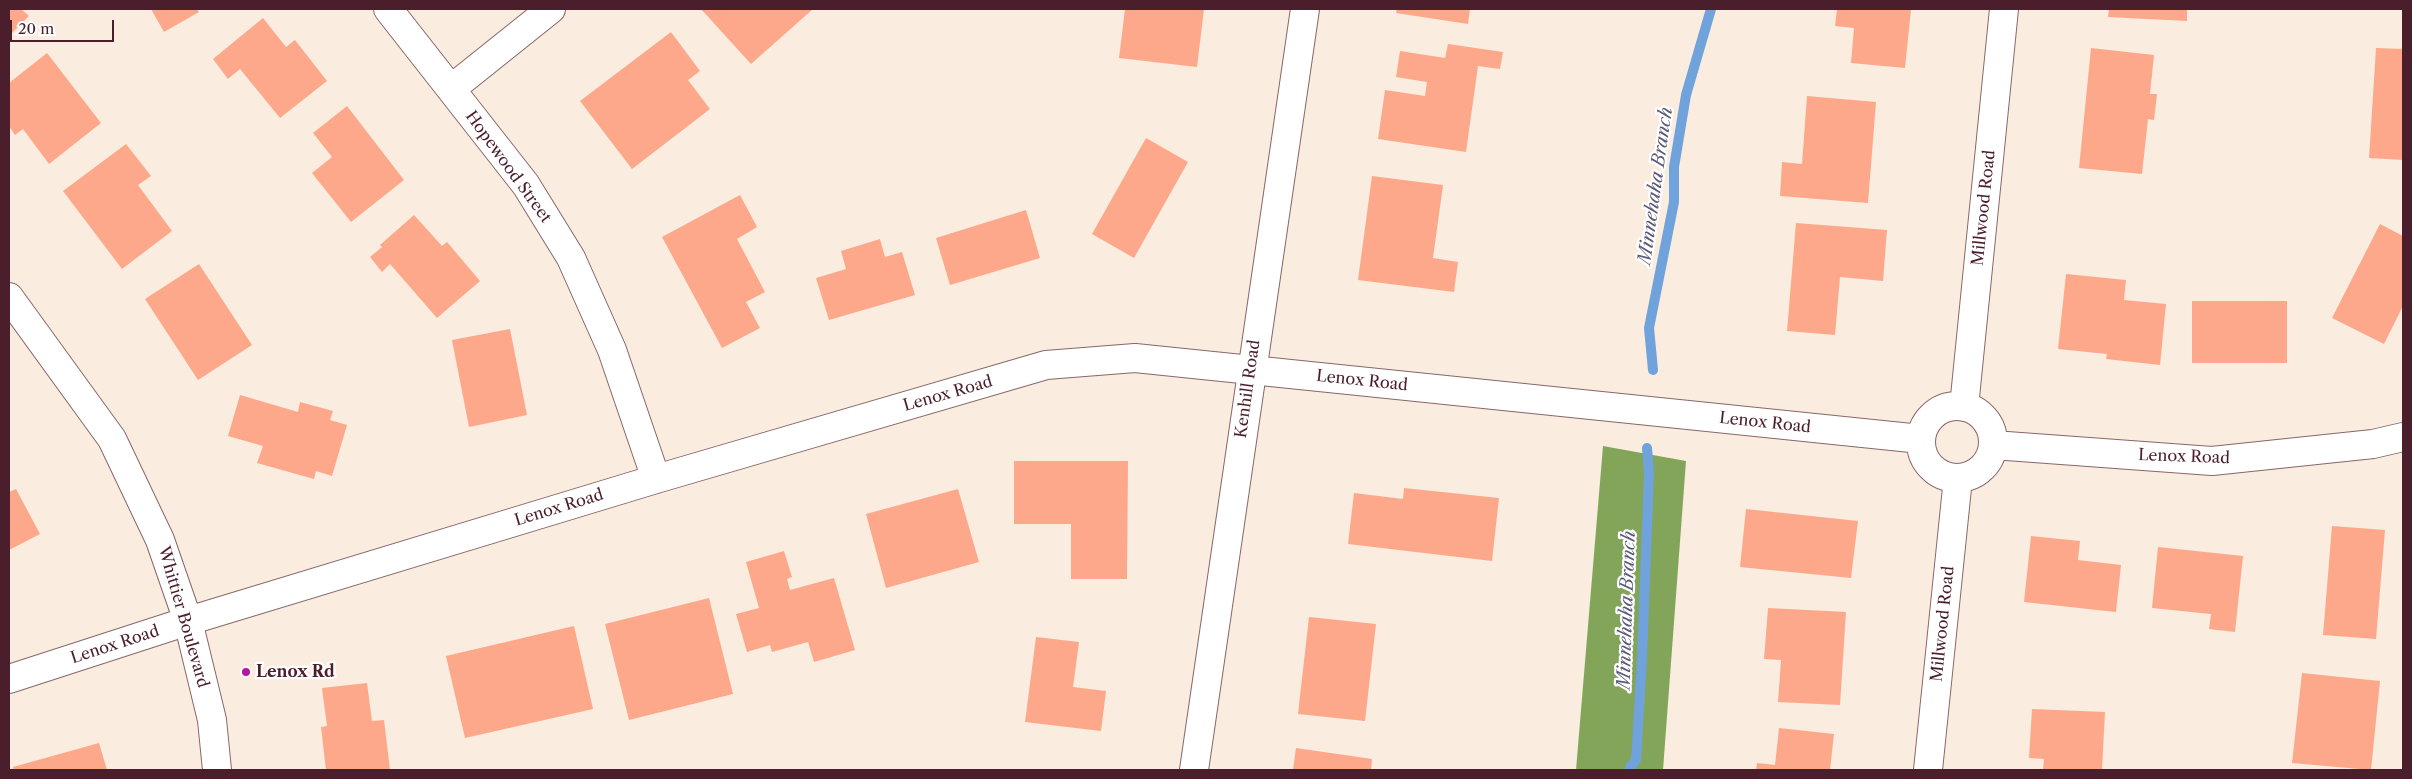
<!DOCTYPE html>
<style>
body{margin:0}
#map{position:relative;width:2412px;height:779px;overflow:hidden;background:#faecde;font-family:"Libre Caslon Text",serif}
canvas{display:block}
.frame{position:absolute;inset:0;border:10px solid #4a1f2b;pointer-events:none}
.scale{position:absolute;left:10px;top:20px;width:104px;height:22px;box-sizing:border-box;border:2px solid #4a1f2b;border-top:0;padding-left:6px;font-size:15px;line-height:18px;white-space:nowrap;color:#4a1f2b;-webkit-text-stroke:4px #fff;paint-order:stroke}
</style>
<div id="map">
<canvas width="2412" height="779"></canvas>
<div class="frame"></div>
<div class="scale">20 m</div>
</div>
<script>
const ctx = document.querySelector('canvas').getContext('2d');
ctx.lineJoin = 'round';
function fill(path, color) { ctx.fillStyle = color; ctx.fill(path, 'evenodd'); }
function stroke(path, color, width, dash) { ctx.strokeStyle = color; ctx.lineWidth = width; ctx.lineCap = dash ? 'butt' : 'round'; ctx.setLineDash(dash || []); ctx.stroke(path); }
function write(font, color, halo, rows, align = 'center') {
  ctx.font = font + ' "Libre Caslon Text",serif'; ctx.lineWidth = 4.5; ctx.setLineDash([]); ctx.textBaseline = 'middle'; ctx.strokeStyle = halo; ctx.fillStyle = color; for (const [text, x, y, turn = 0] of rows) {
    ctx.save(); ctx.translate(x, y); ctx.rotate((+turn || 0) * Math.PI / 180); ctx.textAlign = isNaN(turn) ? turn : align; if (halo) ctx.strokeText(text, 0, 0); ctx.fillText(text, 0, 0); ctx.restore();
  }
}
fill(new Path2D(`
 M1603,446L1686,461L1663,770H1576Z`), '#82a55a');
stroke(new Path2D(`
 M1653,370L1649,328L1674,202V167L1686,95L1711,9
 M1630,770V767L1636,760L1642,659L1649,473L1647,448`), '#70a2db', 10);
fill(new Path2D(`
 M9,9H21L29,16L9,36Z
 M151,9H197L199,12L164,32Z
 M701,9H813L751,64Z
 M1125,9H1204L1197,67L1119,58Z
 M1397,9H1470L1468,24L1396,13Z
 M1837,9H1911L1905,68L1851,63L1854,28L1835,26Z
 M2109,9H2187V21L2108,17Z
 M263,18L286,47L295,40L327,81L280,118L240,69L228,79L213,59Z
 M671,32L700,71L688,80L710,109L632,169L580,101Z
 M1448,44L1503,52L1500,69L1478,66L1466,152L1378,139L1385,90L1425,96L1427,82L1396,77L1400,51L1445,58Z
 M2091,48L2154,55L2150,94H2157L2154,120L2148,119L2142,174L2079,168Z
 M2376,48L2403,49V160L2369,158Z
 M47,53L101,123L49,164L23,129L15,135L9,126V83Z
 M1807,96L1876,102L1868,203L1780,196L1782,162L1802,164Z
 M347,106L404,180L351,222L312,173L332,157L313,133Z
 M1146,138L1188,162L1134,258L1092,234Z
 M126,144L151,176L138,185L172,231L122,269L63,191Z
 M1372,176L1443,185L1433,258L1458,262L1454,292L1358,280Z
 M740,195L757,227L737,239L765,292L746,302L760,328L722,348L662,237Z
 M1026,210L1040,258L950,285L936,238Z
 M414,215L442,246L447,242L480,281L437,318L390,264L382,272L370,257L382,247L380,245Z
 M1796,223L1887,230L1883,281L1840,277L1835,335L1787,331Z
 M2380,224L2403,236V306L2384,344L2332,318Z
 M880,239L885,257L902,252L915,295L829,320L816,278L846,269L841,251Z
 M199,264L252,345L198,380L145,299Z
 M2066,274L2126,280L2124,300L2166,304L2160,365L2106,359L2107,354L2058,349Z
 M2192,301H2287V363H2192Z
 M510,329L527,415L469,427L452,340Z
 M240,395L298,412L300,402L333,411L330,420L347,425L332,476L316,471L314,479L257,463L263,446L228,436Z
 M1014,461H1128L1127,579H1071V524H1014Z
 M1404,488L1499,498L1492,561L1348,544L1354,493L1403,499Z
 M16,489L40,534L9,550V492Z
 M958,489L979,562L886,588L866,514Z
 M1746,509L1858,521L1851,578L1740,567Z
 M2332,526L2385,530L2376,639L2323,635Z
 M2031,536L2080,541L2078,560L2121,565L2116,612L2024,602Z
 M2158,547L2243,556L2235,632L2209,629L2211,614L2152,608Z
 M784,551L792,577L787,579L790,590L834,578L855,650L814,662L808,642L772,652L770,645L747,652L736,614L759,608L746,562Z
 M709,598L733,694L629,720L605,624Z
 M1768,608L1846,612L1840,705L1778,702L1781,660L1764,659Z
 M1309,617L1376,624L1365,721L1298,714Z
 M574,626L593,709L465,738L446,656Z
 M1036,637L1079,642L1073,687L1106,691L1101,731L1025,722Z
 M2302,673L2380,681L2371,770L2292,763Z
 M367,683L372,721L384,720L390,770H326L321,727L327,726L322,688Z
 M2032,709L2105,712L2102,770H2043L2044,759L2029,758Z
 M1779,728L1834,734L1830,770H1756L1757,763L1775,765Z
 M99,743L107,770H14L13,767Z
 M1296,748L1372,759L1371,770H1293Z`), '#fda88b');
const minor = new Path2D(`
 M388,9L526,185L571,258L612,350L656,479
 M451,89L551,9
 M1921 442a36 36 0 1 1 72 0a36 36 0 1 1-72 0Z
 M1964,407L2004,9
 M1993,445L2212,461L2373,444L2403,437
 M9,679L188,621L656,479L1046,365L1135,358L1921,439
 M1194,770L1305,9
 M1928,770L1958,478`);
const tertiary = new Path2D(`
 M9,297L112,439L160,540L188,621L212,720L217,770`);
stroke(minor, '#88676a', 30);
stroke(tertiary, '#88676a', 30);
stroke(minor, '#fff', 28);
stroke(tertiary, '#fff', 28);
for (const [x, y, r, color] of [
 [246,672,5,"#b5179e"]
]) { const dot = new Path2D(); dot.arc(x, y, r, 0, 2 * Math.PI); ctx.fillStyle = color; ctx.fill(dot); stroke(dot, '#fff', 2); }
write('16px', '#4a1f2b', '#fff', [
 ["Hopewood Street",508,167,54],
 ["Millwood Road",1984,208,-84],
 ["Lenox Road",1362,381,6],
 ["Kenhill Road",1248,389,-82],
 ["Lenox Road",948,394,-16],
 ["Lenox Road",1765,423,6],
 ["Lenox Road",2184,457,2],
 ["Lenox Road",559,508,-17],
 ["Whittier Boulevard",183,617,74],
 ["Millwood Road",1943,624,-84],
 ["Lenox Road",115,645,-18]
]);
write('bold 16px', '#4a1f2b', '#fff', [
 ["Lenox Rd",256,672]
], 'left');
write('italic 18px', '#5b5a7a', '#fff', [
 ["Minnehaha Branch",1656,186,-82],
 ["Minnehaha Branch",1627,610,-88]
]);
</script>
